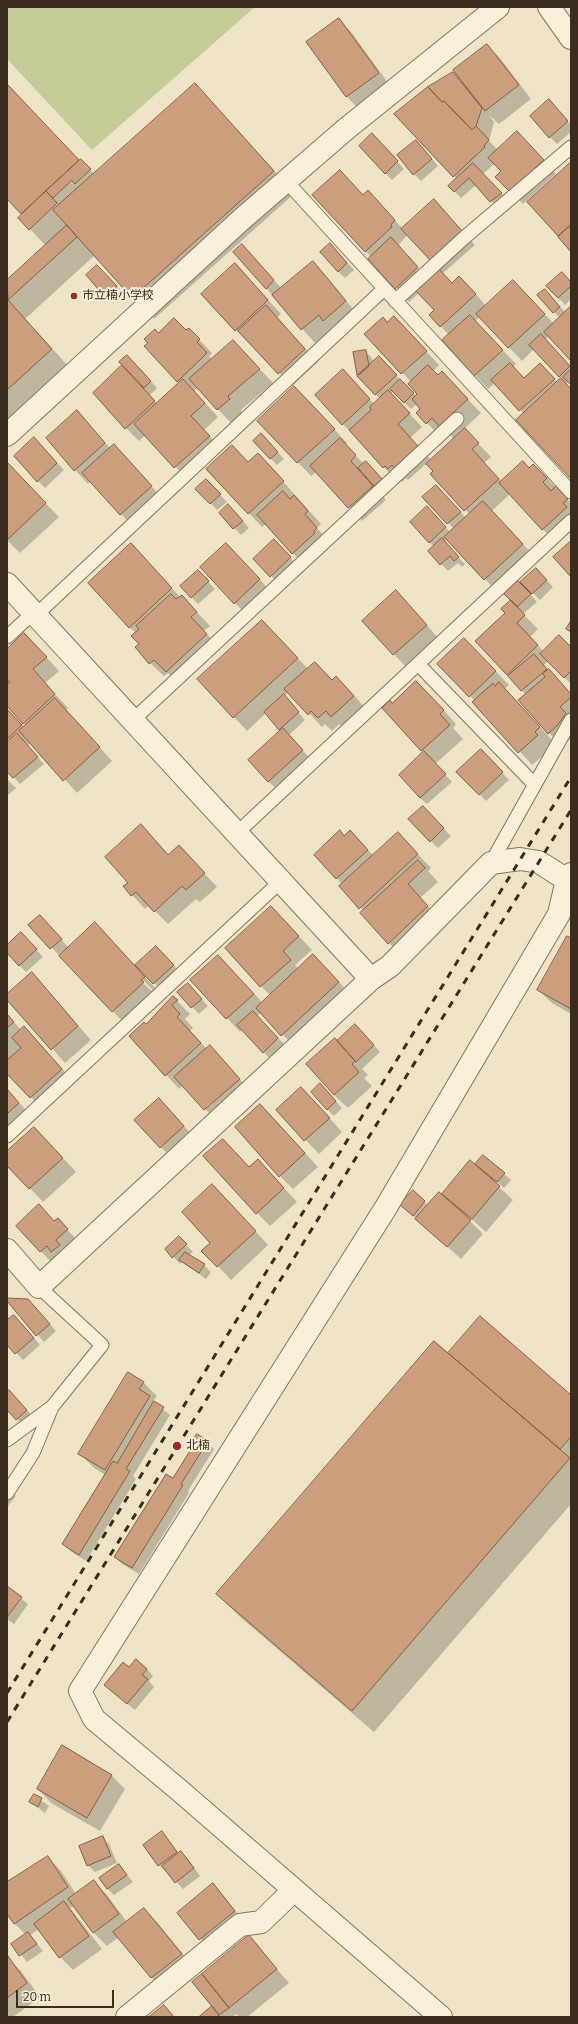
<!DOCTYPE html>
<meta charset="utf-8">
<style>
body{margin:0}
#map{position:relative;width:578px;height:2024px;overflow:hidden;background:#eee3c6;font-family:Bitter,serif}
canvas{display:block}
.frame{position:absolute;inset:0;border:8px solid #3a2d20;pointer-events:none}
.scale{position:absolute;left:16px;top:1990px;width:98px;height:18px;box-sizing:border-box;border:2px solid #3a2d20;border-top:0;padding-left:5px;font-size:12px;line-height:14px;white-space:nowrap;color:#3a2d20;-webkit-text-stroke:3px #f5edd6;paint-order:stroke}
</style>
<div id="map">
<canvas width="578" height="2024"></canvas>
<div class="frame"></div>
<div class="scale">20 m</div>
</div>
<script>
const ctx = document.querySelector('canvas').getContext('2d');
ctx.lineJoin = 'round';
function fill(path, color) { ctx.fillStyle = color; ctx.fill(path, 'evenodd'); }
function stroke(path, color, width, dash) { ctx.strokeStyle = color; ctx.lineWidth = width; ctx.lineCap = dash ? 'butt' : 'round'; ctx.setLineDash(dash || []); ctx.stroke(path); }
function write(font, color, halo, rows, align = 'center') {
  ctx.font = font + ' Bitter,"Noto Sans JP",serif'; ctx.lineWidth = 4; ctx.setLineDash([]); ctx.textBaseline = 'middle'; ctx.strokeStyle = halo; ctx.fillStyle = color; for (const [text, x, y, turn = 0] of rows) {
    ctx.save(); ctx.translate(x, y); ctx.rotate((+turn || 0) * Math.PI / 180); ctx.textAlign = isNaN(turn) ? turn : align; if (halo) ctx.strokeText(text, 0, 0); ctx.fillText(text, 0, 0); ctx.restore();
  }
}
fill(new Path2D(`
 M7,7H255L92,150L7,59Z`), '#c5cc9a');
fill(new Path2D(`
 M339,20L352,33L391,87L360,110L346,96Z
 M487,45L500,58L531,99L499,124L489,115L494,122L489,141L498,150L517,132L556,174L523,204L497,177L502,171L495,163L483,174L508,201L498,208L476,185L461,198L454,191L457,179L396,114L453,73L464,84Z
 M7,84L79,161L95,174L195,85L295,193L154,319L95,255L25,319L70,368L7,425V282L46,246L30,229L23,214L7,198Z
 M556,107L571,125V132L557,144L550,137Z
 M379,141L404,169L392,180L385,173Z
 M423,148L438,166L421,181L414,174Z
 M571,164V250L529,202Z
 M363,196L381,205L403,229L434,201L475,245L442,274L452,284L473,291L486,306L526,294L554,324L560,318L554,312L545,290L566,313L571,308V359L549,336L545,340L571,368V383L569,381L566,384L571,389V478L524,414L495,383L488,389L443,341L449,335L430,315L435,310L419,293L409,302L366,251ZM408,234L439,268L428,278L398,246ZM480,317L522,361L534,349L562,379L558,383L540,365L525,379L513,367L516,364L475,321Z
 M337,251L354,270L345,278L338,271Z
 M249,252L281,288L313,262L326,276L358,315L337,334L332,329L315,343L266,288Z
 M104,273L123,293L113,303L87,275Z
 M248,278L281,314L277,318L318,362L292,386L250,342L249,343L236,330Z
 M571,282V299L565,305L548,286Z
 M387,323L407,331L439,365L433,371L455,386L481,413L464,429L491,457L484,463L502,482L530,469L547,478L571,503V529L556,543L510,494L492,511L536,558L498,593L448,539L444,542L465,564L462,567L458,563L448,571L429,551L434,547L411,522L434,515L450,532L454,529L424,497L443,493L466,518L470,515L427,463L408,480L406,478L402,482L399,479L397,481L343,424L356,384L374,404L380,399L358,374L365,351L372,358L373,363L379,358L416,396L419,394L411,382L366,334ZM393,391L411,409L417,404L422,409L427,423L440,436L446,431L454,439L431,460L410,438L422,427L391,394Z
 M189,329L212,353L209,356L213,360L233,341L273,383L241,410L243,413L231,423L198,388L194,391L218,417L204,430L222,450L188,480L146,435L139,441L126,428L124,365L134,363L157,388L150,395L157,404L180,383L146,346L158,334L187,331Z
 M308,401L347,443L345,445L364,464L373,469L388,487L376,488L386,500L362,521L316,472L311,476L259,421Z
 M77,412L111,449L127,459L164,500L134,528L91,481L88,484L75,470Z
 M268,442L284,459L277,465L270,458Z
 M41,446L64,470L45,488L38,481Z
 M249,463L271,468L321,524L317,528L330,542L306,567L266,524L262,527L208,469Z
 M7,464L59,517L20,553L7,540Z
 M206,480L227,502L217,510L197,489Z
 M235,512L249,528L241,535L220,513Z
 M274,541L297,565L278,583L255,559Z
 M144,558L180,597L182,596L210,626L204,631L220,648L180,685L168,673L164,676L150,663L136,633L129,627Z
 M240,558L272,593L248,616L235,603Z
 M536,569L553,587L540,600L528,588L526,589L537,602L523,614L538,629L530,637L544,652L571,648V684L548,661L544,665L571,694V738L562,747L549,733L526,695L476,641L506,613L520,584Z
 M198,571L215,589L198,604L181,586Z
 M409,605L439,639L407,668L363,621Z
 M275,634L308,669L315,663L333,681L350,691L367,710L345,730L339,724L332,731L325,724L322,727L289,692L284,696L305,720L289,735L315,764L282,794L268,781L281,731L266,713L247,731L234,717Z
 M464,639L509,685L505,689L553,741L547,746L551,749L532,765L475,701L438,664Z
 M38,648L59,671L45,683L68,708L66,710L112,761L77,793L31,742L27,746L44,764L20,784L7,770V743L10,741L7,737V709L25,728L26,726L8,706L7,707V651Z
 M430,695L456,724L453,728L463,739L435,764L452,782L427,804L420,798L424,753L383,708L392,704Z
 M487,757L509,780L486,801L458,772Z
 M7,779L16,788L7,796Z
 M430,814L451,836L438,848L409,819Z
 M141,825L169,855L179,846L217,887L200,902L196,899L168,924L149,905L145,909L125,887L129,883Z
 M340,832L345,837L350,832L374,856L411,847L431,868L428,871L438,882L420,898L441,920L402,956L389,943L342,884L315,855Z
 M271,907L312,950L295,965L299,969H327L352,996L296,1048L261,1013L257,1016L285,1045L270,1059L243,1029L240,1032L192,980L218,956L263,1003L271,996L261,986Z
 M46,923L69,948L108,937L158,991L156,993L141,978L140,980L157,996L126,1025L30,925Z
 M571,939V1014L552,1003L538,990Z
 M28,940L43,957L26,972L7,952V946Z
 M163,954L180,972L161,990L137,965Z
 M32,973L91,1040L65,1063L7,998V995Z
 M194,991L208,1006L199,1014L192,1007Z
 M173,997L190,1014L185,1019L193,1028L190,1031L207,1049L223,1060L252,1093L218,1123L183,1085L179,1089L131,1036L146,1026Z
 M7,1014L21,1030L37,1041L75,1083L44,1111L7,1072Z
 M362,1032L380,1052L362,1069L368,1075L364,1078L372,1086L348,1108L334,1095L337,1042Z
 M7,1089L32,1117L7,1140Z
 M327,1092L342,1108L334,1116L327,1109Z
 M159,1099L197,1140L174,1161L136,1120Z
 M315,1102L342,1132L319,1154L277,1110Z
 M274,1119L318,1167L293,1189L280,1176Z
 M47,1141L76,1172L43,1202L7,1164V1153Z
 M250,1168L271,1174L297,1202L270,1226L257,1213Z
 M484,1170L504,1174L511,1180L504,1188Z
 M499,1187L513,1200L486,1232L468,1216L467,1218L483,1234L461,1259L409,1212L413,1192L428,1205L454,1207L456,1206L443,1193Z
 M226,1199L268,1245L231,1280L218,1266L212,1243Z
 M39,1206L55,1222L58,1220L80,1243L54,1265L17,1226Z
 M185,1244L193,1252L189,1255L204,1265L211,1272L206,1279L182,1262L180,1264L166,1249Z
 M7,1299L35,1307L56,1331L44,1342Z
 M7,1322L21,1323L40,1345L23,1360L7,1343Z
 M455,1358L571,1396V1504L374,1732L239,1616L217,1594Z
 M143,1382L157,1396L153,1401L170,1415L133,1476L136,1479L86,1561L70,1551L63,1544L105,1475L93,1467L80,1454Z
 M7,1393L16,1398L34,1418L24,1426L7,1409Z
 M207,1442L214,1449L188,1491L189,1493L139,1574L122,1564L115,1557L173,1480L194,1447L191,1444Z
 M7,1476L18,1487L13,1494L16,1496L7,1507Z
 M7,1587L28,1604L14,1624L7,1619Z
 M129,1668L147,1669L153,1676L149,1681L154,1687L135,1710L112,1691Z
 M111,1775L125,1789L100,1831L51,1803L38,1789Z
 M34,1795L49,1806L45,1813L31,1802Z
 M162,1832L179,1854L181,1852L188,1859L200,1876L183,1889L167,1871L166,1872L159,1865L144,1845Z
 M102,1838L109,1844L117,1863L95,1872L88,1865Z
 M48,1857L61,1871L76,1894L93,1881L107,1895L127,1922L144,1909L157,1922L194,1968L165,1991L152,1978L119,1937L107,1946L93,1932L74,1906L70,1908L102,1949L73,1970L60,1957L39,1929L30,1935L43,1951L27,1962L12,1944L26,1935L14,1923L7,1912V1881L9,1883Z
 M119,1865L133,1882L114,1895L107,1888Z
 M213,1885L248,1925L213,1953L179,1913Z
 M249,1937L289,1983L247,2017H239L236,2014L232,2017H201L214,2007Z
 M7,1958L21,1971L40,1997L13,2017H7Z`), '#0003');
const building = new Path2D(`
 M339,18L379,73L346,97L306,42Z
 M487,44L519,85L485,111L453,70Z
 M453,72L482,108L476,126L472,130L444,101L442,102L428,87Z
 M195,83L274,171L132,298L53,210Z
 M7,84L79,160L21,214L7,199Z
 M428,87L442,102L444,101L472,130L476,126L489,140L484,146L485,147L453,177L394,114Z
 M549,99L568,121L549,138L530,116Z
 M517,131L544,160L509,191L495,177L501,171L488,158Z
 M372,133L398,161L385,174L359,146Z
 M416,140L432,159L413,175L397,155Z
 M81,159L91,169L75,184L72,180L53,198L46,191Z
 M571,162V224L558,236L527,202Z
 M473,163L502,193L490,202L469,178L454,192L448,186Z
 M340,170L363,195L368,190L395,220L391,225L392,227L365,252L312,195Z
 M46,191L57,203L29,230L18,218Z
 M434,199L462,231L430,260L401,229Z
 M67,225L77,237L8,300L7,280Z
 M569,227L571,229V252L558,237Z
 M391,237L418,267L395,289L368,259Z
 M330,243L347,263L338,272L320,252Z
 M242,244L274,280L266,289L233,252Z
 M313,261L346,301L323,321L319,315L301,330L272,295Z
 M235,263L268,300L235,331L201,294Z
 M97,265L117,286L105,297L86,275Z
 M438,268L452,283L459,276L476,294L440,327L429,315L434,310L415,290Z
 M562,272L571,282V286L558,298L546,286Z
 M513,280L545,314L508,348L476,314Z
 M545,289L560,307L553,313L537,295Z
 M7,299L52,349L7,390Z
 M266,305L305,349L278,374L238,331Z
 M571,306V361L544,332Z
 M470,315L503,350L474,376L442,340Z
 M394,316L427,351L401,374L364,334L383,317L387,322Z
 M174,318L186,330L189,328L200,339L197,342L207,353L177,382L144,346L148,343L144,339L155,329L158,333Z
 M541,334L570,366L559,377L529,345Z
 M233,340L260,369L228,396L230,399L217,410L189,379Z
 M366,350L369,366L360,374L357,375L353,352Z
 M127,355L151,381L144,388L119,362Z
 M379,356L397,375L375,395L357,376Z
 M510,363L524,378L540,363L555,379L519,411L491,380Z
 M122,365L155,401L125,429L93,393Z
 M428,365L438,375L442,371L468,399L439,426L432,418L426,424L416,413L420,409L412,399L417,394L408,384Z
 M343,369L370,399L342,425L315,395Z
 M571,369V385L563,377Z
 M561,378L571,389V479L516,420Z
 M183,379L205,403L191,416L210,436L174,468L134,424Z
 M400,379L414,393L404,403L390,389Z
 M294,386L335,429L297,463L257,421Z
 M388,390L410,413L398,424L418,446L394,468L392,465L388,469L385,466L383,468L349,430L371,410L370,407Z
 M77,410L105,443L74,471L46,438Z
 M465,428L479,443L472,449L499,479L464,511L430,474L433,471L426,464Z
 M261,433L278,452L270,459L253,441Z
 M34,437L57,463L37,482L14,456Z
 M340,438L356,455L351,461L373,486L348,508L310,466Z
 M114,444L152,486L120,515L82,473Z
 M232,445L248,462L258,453L284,481L248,514L206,469Z
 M366,461L382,479L374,486L358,468Z
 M523,461L529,468L533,464L547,478L543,482L551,491L556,486L568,499L563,503L567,507L542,530L499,483Z
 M7,462L46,503L7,540Z
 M206,479L221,494L210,504L195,489Z
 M436,485L461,512L447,524L422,497Z
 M283,491L290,499L294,495L308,511L305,514L317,528L314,531L315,533L292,554L257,515Z
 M483,501L523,544L484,580L444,537Z
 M228,504L243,521L233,529L219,513Z
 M427,506L446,527L429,543L410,522Z
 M442,538L459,557L454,561L450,556L440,565L428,551Z
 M274,539L291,557L270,577L253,559Z
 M571,541V577L553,557Z
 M131,543L172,588L129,628L88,583Z
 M226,543L260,579L234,604L200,567Z
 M536,568L547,580L532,594L520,582Z
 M198,570L209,581L191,598L180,586Z
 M517,580L531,594L517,607L503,593Z
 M396,590L427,625L393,655L362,621Z
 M171,594L176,599L182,595L197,612L191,617L207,634L166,672L154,660L149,664L135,647L139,644L131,636L139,629L136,626Z
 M511,600L525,615L517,623L538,645L507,675L475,641L505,613L501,609Z
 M262,620L298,658L233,718L197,679Z
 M571,621V632L566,629Z
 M24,633L47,657L33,669L55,694L23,724L7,706V685L10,682L7,680V649Z
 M559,635L571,647V671L564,678L540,654Z
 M464,638L496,671L469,697L437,664Z
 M534,654L547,669L521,691L508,676Z
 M315,662L332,680L336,676L354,696L331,717L326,711L318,718L311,711L308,715L284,689Z
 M549,669L571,694V697L560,707L566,713L557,726L548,734L518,700L545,677L543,674Z
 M416,681L444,710L440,714L450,725L421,751L382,708L390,700L392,703Z
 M499,682L540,727L535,732L538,735L518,753L472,702L493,683L495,686Z
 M284,694L299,712L279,730L264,712Z
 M55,698L100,747L63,781L19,731Z
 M7,709L22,725L7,739Z
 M283,728L303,750L268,782L248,760Z
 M17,733L38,757L13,778L7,772V742Z
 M481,749L503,772L479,795L456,772Z
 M424,751L446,774L420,798L399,775Z
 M423,806L444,828L430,842L408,819Z
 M141,824L168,855L179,845L205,873L186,890L182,886L154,912L136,892L131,896L123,886L128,883L105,857Z
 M340,830L344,836L350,830L368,850L336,879L314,855Z
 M398,832L418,854L359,909L339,886Z
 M418,860L425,868L408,884L428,906L388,944L360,913Z
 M271,906L299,936L283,951L291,960L260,987L225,948Z
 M40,915L62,939L50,949L28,925Z
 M95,922L145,977L141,980L144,982L112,1012L59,956Z
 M21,932L37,949L19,966L7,953V945Z
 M567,936L571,938V1009L537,990Z
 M156,946L174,965L153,984L135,965Z
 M313,954L339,982L281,1036L256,1008Z
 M218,955L254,994L226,1019L190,980Z
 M32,972L78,1026L51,1050L7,1000V994Z
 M188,983L202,999L191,1008L177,992Z
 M173,996L178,1000L172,1005L180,1014L177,1017L201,1043L165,1076L129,1036L144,1022L146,1024Z
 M253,1011L278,1038L263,1053L237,1025Z
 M7,1014L14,1022L7,1028Z
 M355,1024L374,1045L356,1062L337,1041Z
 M24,1026L62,1069L30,1098L7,1074V1060L21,1048L12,1038Z
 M335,1038L355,1061L352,1064L359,1072L334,1095L306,1064Z
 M210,1045L240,1079L204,1110L174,1077Z
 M320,1083L336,1101L327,1110L311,1092Z
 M301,1087L330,1118L304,1141L276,1110Z
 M7,1089L19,1103L7,1114Z
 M159,1098L184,1126L160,1148L134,1120Z
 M260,1104L305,1153L279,1177L235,1127Z
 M34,1127L63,1158L29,1189L7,1166V1151Z
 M223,1139L249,1167L258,1159L284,1188L256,1214L203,1156Z
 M483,1155L505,1173L497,1182L475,1164Z
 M470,1160L500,1186L472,1219L442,1194Z
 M212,1184L256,1231L217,1267L201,1251L210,1243L182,1212Z
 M413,1190L425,1201L413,1216L400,1205Z
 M439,1192L471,1220L447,1247L415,1219Z
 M39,1204L54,1221L58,1218L68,1229L56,1240L60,1245L51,1252L47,1246L40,1252L16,1226Z
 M179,1236L187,1244L172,1258L165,1249Z
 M185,1252L205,1264L199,1273L179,1260Z
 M7,1298L28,1299L50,1324L36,1336L7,1301Z
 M14,1315L34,1338L15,1354L7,1345V1320Z
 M480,1316L571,1395V1437L560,1449L448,1353Z
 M434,1341L570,1458L352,1711L216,1594Z
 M128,1372L144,1382L139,1389L150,1396L105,1470L78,1454Z
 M9,1390L27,1410L16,1420L7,1410V1392Z
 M154,1401L164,1407L126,1469L130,1471L79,1555L62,1544L113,1461L117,1463Z
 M197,1434L208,1441L181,1484L183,1485L132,1568L114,1557L166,1474L173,1478L193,1446L190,1445Z
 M7,1586L22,1597L7,1617Z
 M136,1659L147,1669L142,1675L148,1679L127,1704L104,1685L123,1662L129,1667Z
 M62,1745L112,1775L87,1818L37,1789Z
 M34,1794L42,1798L38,1807L29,1802Z
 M162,1831L177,1852L158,1866L143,1845Z
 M103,1836L111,1856L87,1866L79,1846Z
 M181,1851L194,1868L175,1883L162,1866Z
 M48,1856L68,1887L14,1924L7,1914V1882Z
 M119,1864L127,1875L107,1889L99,1878Z
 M94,1880L119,1914L93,1933L68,1899Z
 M213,1883L235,1911L199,1940L177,1913Z
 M64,1901L89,1936L59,1958L34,1924Z
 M144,1908L182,1954L151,1978L113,1932Z
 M28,1932L37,1944L19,1956L11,1944Z
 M249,1935L277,1969L229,2008L202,1974Z
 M8,1956L27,1983L7,1998V1957Z
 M202,1974L229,2008L219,2015L192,1982Z
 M164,2005L174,2017H149Z
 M212,2006L219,2015L217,2017H199Z`);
fill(building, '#cb9f7d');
stroke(building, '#885f42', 1);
const lane = new Path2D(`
 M286,181L571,492
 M395,301L465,237L571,147
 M36,615L384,289
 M7,637L33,613
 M418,664L535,785
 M133,720L457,419
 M237,833L571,521
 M491,863L571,720
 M7,1136L281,881
 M7,1440L52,1407L102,1345L39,1287
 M7,1493L33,1453L52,1407`);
const street = new Path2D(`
 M549,7L571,38
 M7,435L242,219L346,129L498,7
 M7,584L371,979
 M7,1250L39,1287L371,979L390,966L491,863L520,859L539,862L567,880
 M127,2017L240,1925L261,1922L294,1890
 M441,2017L179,1790L94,1719L80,1691L385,1209L559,914L567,880L571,874`);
stroke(lane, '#89755c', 15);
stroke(street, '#89755c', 24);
stroke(lane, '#f8f0da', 13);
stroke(street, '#f8f0da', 22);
stroke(new Path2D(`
 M7,1693L571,777
 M7,1722L571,810`), '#3a2d20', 3, [7, 7]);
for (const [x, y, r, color] of [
 [74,296,4,"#972f2d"],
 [177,1446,5,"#972f2d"]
]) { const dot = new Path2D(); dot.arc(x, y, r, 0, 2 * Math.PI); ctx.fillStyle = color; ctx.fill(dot); stroke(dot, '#f5edd6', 1.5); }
write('12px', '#3a2d20', '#f5edd6', [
 ["市立楠小学校",82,296],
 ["北楠",186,1446]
], 'left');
</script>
